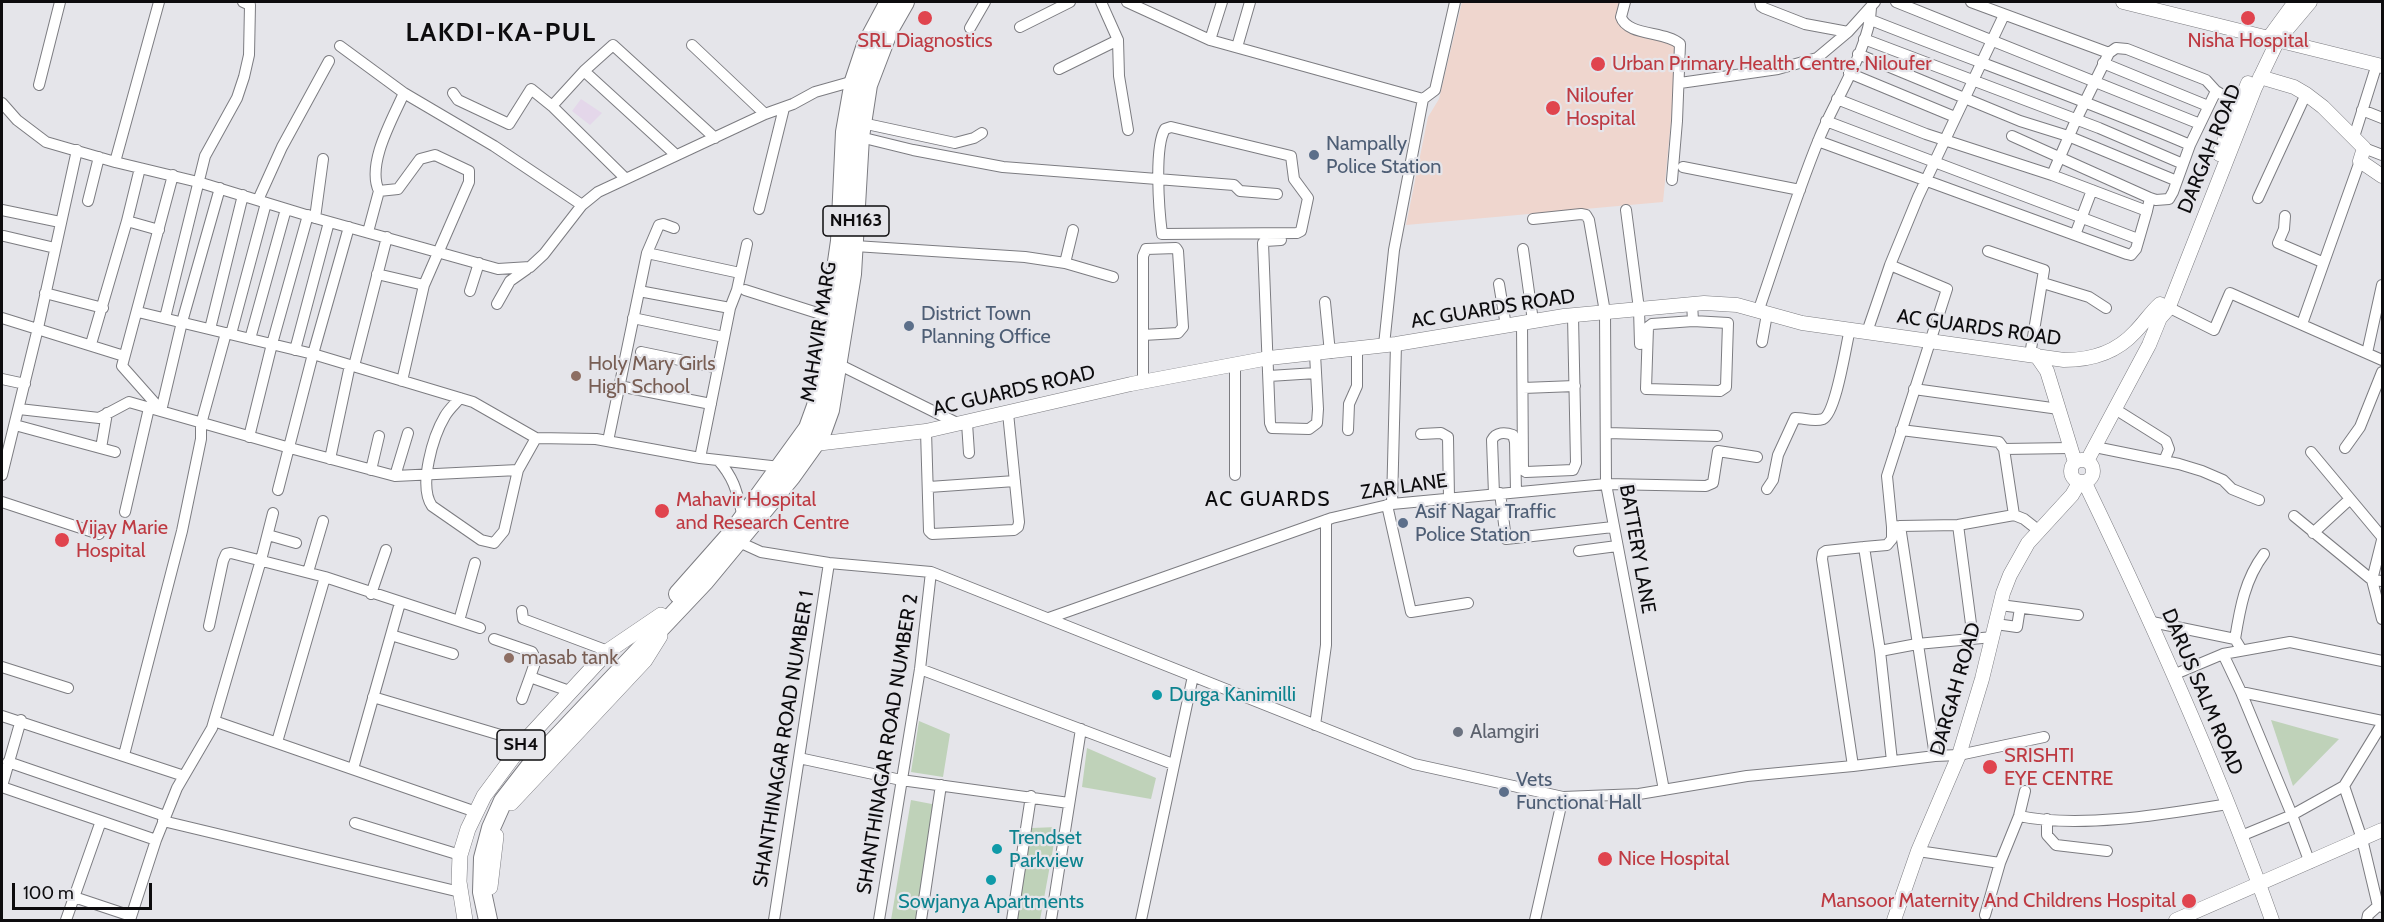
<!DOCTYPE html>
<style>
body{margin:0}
#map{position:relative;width:2384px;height:922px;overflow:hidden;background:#e5e5ea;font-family:Cabin,sans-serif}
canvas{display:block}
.frame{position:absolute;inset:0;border:3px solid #0d0c0e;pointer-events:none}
.scale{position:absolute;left:12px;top:883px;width:140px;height:27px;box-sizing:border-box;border:3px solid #0d0c0e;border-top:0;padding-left:8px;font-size:18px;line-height:21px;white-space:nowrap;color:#0d0c0e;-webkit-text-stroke:4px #e5e5ea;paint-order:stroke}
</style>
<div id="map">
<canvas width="2384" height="922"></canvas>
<div class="frame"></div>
<div class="scale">100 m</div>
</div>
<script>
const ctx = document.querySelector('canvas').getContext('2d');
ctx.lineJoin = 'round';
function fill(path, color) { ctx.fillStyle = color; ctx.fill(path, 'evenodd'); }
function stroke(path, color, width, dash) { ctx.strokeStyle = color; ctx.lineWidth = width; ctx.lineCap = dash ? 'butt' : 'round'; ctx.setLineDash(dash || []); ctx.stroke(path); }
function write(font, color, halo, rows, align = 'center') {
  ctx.font = font + ' Cabin,sans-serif'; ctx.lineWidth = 4.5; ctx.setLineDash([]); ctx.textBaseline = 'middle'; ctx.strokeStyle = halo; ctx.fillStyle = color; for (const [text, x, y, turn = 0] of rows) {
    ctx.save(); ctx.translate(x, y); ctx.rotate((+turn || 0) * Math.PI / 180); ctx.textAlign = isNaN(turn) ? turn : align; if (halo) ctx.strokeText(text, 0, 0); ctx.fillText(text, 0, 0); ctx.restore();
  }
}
fill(new Path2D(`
 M581,99L602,113L590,125L572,111Z`), '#e4d7ea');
fill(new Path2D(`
 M1462,2H1631L1625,21L1679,41L1663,202L1406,225L1428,117L1439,99Z`), '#efd6ce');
fill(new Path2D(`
 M2271,720L2339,739L2293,786Z
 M919,721L950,734L943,777L911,772Z
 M1087,748L1156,778L1151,799L1082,787Z
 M911,800L937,805L916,920H891Z
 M1057,827L1040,920H1016L1032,828Z`), '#bfd2b9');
const street = new Path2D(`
 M1101,2L1118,40L1119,76L1128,130
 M1127,2L1210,40L1423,99
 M1625,2L1621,17C1627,36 1666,31 1680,44L1677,121L1672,180
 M1760,2L1761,6L1764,8L1805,24L1848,32
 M1896,2L2200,124
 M1971,2L2109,53L2116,48L2127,49L2206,80L2216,91L2238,104
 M1871,20C1977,62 2085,100 2190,145
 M1020,27L1070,2
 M970,28L985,2
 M1864,39L2099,128L2183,164
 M1210,40L1222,2
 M692,45L765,114
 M340,46L404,93L494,146L582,205
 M1237,47L1250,2
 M1858,54L2020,121L2068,136L2177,181
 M2103,63L2208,106
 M1059,69L1118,40
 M584,71L676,155
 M1849,73L1955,117
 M1680,83L1778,69L1817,58L1848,32L1875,2
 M39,85L60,2
 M453,93L458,100L509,124L531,89L552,106L625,178
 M1837,99L1926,134L2052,175L2147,211L2150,198
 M2,103L17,120L46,142L115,162L198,182L319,219L498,269L530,267L544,254L582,205L598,192L765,114L793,104L815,92L854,81
 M552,106L584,71L613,45L715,138
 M2362,110L2382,118
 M1826,121L2138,239
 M862,123L955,143L974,138L982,133
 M1171,127L1291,156L1294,179L1308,198L1301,231L1297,233L1162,234C1159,211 1154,147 1165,129Z
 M2012,136L2150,198L2156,200L2169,199L2173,192L2190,145L2216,91
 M860,137L913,150L1003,167L1234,185L1240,191L1277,194
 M2354,137L2377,64
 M1818,141L2127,254L2131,255L2136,249L2147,211
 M2364,148L2382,155
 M115,162L159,2
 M1683,167L1800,190
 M140,168L127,221L159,230
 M2052,175L2076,120L2109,53
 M379,191C366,164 393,118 404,93
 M2258,198L2306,94
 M258,200L282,147L329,61
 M88,201L99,157
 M759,209L784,108
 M2,210L60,222
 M1626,210L1639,309L1640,344
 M2285,216L2284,229L2278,243L2322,262
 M315,218L323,159
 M1533,219L1581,214L1586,215L1589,220L1605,312L1606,484L1664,790
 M368,232L379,191L398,189L420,159L435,155L469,171V182L424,285L402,381
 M2075,235L2092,190
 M4,236L55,248
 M1281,240L1265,241L1263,243L1270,423L1272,428L1309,429L1317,423L1318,409L1315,354
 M855,246L1025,257L1065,263L1113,277
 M1523,249L1533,321
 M1988,251L2044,270L2030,355
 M647,253L740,273
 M1065,263L1073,230
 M1890,265L1947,289L1887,476L1892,527
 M377,274L424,285
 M2043,283L2089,297L2106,308
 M1499,284L1506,326
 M745,290L830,317
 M470,291L479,263
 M639,291L730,308
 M45,293L103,308
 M1325,302L1330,353
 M1692,303L1693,321L1652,324L1648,327L1646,389L1720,391L1726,387L1728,323L1693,321
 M497,304L510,281L527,269
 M2164,305L2214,330L2230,293L2382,360
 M138,312L313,354L473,402L536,438L596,439L700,458L780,467
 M1758,312C1778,254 1796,195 1819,139C1834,101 1870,48 1871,8
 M2,318L124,356
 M165,318L205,156L237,98L244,77L249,55L250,5L243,2
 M633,318L724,337
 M1522,323L1523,470L1526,472L1573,470L1576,463L1573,316
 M2302,324L2360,161
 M210,329L243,195
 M1867,332L1890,265L1918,197L2004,15
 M231,334L266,203
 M1143,335L1178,333L1183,327L1178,251L1176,248L1146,249L1143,256V381
 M250,339L286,209
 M1762,342L1767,314
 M91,344L127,221
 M1384,345L1394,250L1423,99L1435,90L1455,2
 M295,350L329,222
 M641,352L718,368
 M2367,353L2382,285
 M838,364L959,424
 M354,366L387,237
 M1269,376L1316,373
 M2,379L25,384
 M619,386L711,404
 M1523,388L1575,386
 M1914,389L2059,409
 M460,398C455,404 449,409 445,416C433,436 418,486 432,506L481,540L494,543L504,531L518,470
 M19,409L99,418L129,402L290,448L395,476L518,470L536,438
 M2115,409L2166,441L2169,449L2164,461
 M161,410L122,366L173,175
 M161,411L182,322L220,188
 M967,423L969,453
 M15,425L115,452
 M1348,430L1349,404L1357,386V350
 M1901,430L1999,442L2004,449L2070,448
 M926,431L929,531L932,534L1014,530L1018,527L1019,522L1008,413
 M1607,433L1717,436
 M1421,434L1441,433L1448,437L1449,498
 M249,437L272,344L308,215
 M608,441L647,253L659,225L663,224L674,228
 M2095,447L2179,464L2202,471L2223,480L2232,489L2259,500
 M101,448L107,413
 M2345,448L2360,427L2382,372
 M2004,449L2014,515
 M2311,452L2382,537
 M700,458L730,308L737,290L747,244
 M330,459L350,365
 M718,460C735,479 737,493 743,517
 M371,470L379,436
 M2,475L38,328L77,150
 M1235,475V364
 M395,476L408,433
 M929,487L1015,481
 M1767,489L1773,480L1778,455L1795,418C1804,418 1814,422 1823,419C1836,413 1846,345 1850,329
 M278,490L313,354L349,227
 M1500,493L1506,539L1613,527
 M1494,494L1492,440C1496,432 1505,432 1513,435L1515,442L1516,492
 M2,502L99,534
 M1392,504L1396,344
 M1387,505L1411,612L1468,603
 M125,512L149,408
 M2294,516L2372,580L2382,581
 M1958,525L1973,639
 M1900,526L1935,756
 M2313,533L2350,499
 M268,535L296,543
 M2382,540L2372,580L2382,619
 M739,542L761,552L829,563L931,572L1414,764L1563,797L1639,794L1747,776L1853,766L1935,756L1959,755L2044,737
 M1579,551L1617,546
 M308,572L323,521
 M371,594L386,550
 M2000,605L2078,615
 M522,611L523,619L608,651
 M1049,618L1332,518L1392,504L1606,484L1706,486L1713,483L1718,451L1757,457
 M459,621L475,563
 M2152,622L2235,639
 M1996,624L2017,627L2020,608
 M209,626L223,561L226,554L231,553L325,577L480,628
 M391,635L453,654
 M494,639L532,652L536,660L530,677L572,692
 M2241,649L2235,639C2240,608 2245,579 2264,554
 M1880,651L1917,644L1993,637
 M2223,654L2241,692L2382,721
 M2,667L68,688
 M920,669L1173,764
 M2173,675L2223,654L2290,642L2382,661
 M2241,692L2292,815L2344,786L2382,724
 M373,697L524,742
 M522,699L530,677
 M2,716L184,776
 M214,721L476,812
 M1315,725L1326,645V520
 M277,742L325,577
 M124,755L182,531L201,439V424L226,333
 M799,758L901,780L1069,803
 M1892,761L1880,651L1864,547L1887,545L1892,539V527L1900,526L1958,525L2014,515L2024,519L2038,530
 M8,762L165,816
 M1853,766L1822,559L1823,553L1826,551L1864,547
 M353,769L400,603
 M2,786L21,720
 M2344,786L2362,839L2378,906L2382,907
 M2,787L156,840
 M2019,816C2080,829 2166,814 2228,804
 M2047,819V835L2056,845L2107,851
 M163,821L460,892
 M355,823L460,855
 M2241,836L2292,815L2310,863
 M1918,851L2000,863
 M74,897L131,916
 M1985,915L2000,863L2019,816L2025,791
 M66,920L101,821
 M130,920L156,840L177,788L212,728L261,560L273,513
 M774,920L829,563
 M879,920L920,669L931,572
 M921,920L941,785
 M1012,920L1031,796
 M1051,920L1081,729
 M1141,920L1193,676
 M1535,920L1563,797
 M2367,920L2368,915L2378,906`);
const secondary = new Path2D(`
 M2123,2L2382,66
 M2268,39L2295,2
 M2260,77L2294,87L2306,94L2323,107L2364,148L2360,161L2382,176
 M2219,154L2248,83
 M2036,355L2047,371L2075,462
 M815,444L926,431L1131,384L1269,358L1396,344L1564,316L1704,303L1737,305L1802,323L2064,360C2092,360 2116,353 2135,332C2144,323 2151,312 2160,304
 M2071 471a11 11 0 1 1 22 0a11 11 0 1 1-22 0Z
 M2087,461L2149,345L2160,318L2168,309L2255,88L2278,40L2310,2
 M2085,483C2154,626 2219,771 2272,920
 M1894,920L1918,851L1959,755L1982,679L2003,593L2010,575L2028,543L2072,495L2079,483
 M2176,920L2382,830`);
const primary = new Path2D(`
 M511,803L645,660L660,636
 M490,887L496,836
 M465,920L459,882L460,855L468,829L484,796L524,742L608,651L661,615`);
const highway = new Path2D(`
 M678,594L732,533L808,428L816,406L840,241L845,132L854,81L866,45L889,2
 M488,920L482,892L483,858L491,828L503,801L531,765L705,581L791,477L821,435L830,410L852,274L860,137L868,85L889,30L905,2`);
stroke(street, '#7c7c81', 12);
stroke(secondary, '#7c7c81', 15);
stroke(primary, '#7c7c81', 16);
stroke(highway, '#7c7c81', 20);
stroke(street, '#fff', 10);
stroke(secondary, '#fff', 14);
stroke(primary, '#fff', 15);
stroke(highway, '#fff', 18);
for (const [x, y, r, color] of [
 [925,18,8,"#e0444e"],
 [2248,18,8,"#e0444e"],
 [1598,64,8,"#e0444e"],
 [1553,108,8,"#e0444e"],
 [1314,155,6,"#5c6f8a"],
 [909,326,6,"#5c6f8a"],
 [576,376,6,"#8d6e63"],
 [662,511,8,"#e0444e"],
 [1403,523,6,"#5c6f8a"],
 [62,540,8,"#e0444e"],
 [509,658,6,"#8d6e63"],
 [1157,695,6,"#0f9aa8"],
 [1458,732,6,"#6b7280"],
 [1990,767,8,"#e0444e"],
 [1504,792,6,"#5c6f8a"],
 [997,849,6,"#0f9aa8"],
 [1605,859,8,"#e0444e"],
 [991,880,6,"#0f9aa8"],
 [2189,901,8,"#e0444e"]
]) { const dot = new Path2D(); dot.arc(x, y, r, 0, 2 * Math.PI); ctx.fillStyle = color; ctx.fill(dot); stroke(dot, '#e5e5ea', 2); }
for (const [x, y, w] of [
 [856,221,66],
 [521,745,48]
]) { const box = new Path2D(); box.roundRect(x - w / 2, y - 15, w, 30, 4.5); ctx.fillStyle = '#e5e5ea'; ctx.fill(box); stroke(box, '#0d0c0e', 1.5); }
write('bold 18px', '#0d0c0e', null, [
 ["NH163",856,221],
 ["SH4",521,745]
]);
write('20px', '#be3a42', '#e5e5ea', [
 ["SRL Diagnostics",925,41,"center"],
 ["Nisha Hospital",2248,41,"center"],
 ["Urban Primary Health Centre, Niloufer",1612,64],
 ["Niloufer",1566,96],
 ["Hospital",1566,119],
 ["Mahavir Hospital",676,500],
 ["and Research Centre",676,523],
 ["Vijay Marie",76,528],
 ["Hospital",76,551],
 ["SRISHTI",2004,756],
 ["EYE CENTRE",2004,779],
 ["Nice Hospital",1618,859],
 ["Mansoor Maternity And Childrens Hospital",2176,901,"right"]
], 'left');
write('20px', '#4e5e75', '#e5e5ea', [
 ["Nampally",1326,144],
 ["Police Station",1326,167],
 ["District Town",921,314],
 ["Planning Office",921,337],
 ["Asif Nagar Traffic",1415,512],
 ["Police Station",1415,535],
 ["Vets",1516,780],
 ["Functional Hall",1516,803]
], 'left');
write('20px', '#0d0c0e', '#e5e5ea', [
 ["DARGAH ROAD",2210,149,-68],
 ["AC GUARDS ROAD",1493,309,-9],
 ["AC GUARDS ROAD",1979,328,8],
 ["MAHAVIR MARG",819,332,-81],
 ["AC GUARDS ROAD",1014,391,-13],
 ["ZAR LANE",1404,487,-8],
 ["BATTERY LANE",1637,549,80],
 ["DARGAH ROAD",1956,689,-74],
 ["DARUS SALM ROAD",2202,692,67],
 ["SHANTHINAGAR ROAD NUMBER 1",784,739,-81],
 ["SHANTHINAGAR ROAD NUMBER 2",888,744,-81]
]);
write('20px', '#785e54', '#e5e5ea', [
 ["Holy Mary Girls",588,364],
 ["High School",588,387],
 ["masab tank",521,658]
], 'left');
write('20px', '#0d838f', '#e5e5ea', [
 ["Durga Kanimilli",1169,695],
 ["Trendset",1009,838],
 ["Parkview",1009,861],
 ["Sowjanya Apartments",991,902,"center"]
], 'left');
write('20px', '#5b616d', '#e5e5ea', [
 ["Alamgiri",1470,732]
], 'left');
ctx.letterSpacing = '1.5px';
write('21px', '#0d0c0e', '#e5e5ea', [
 ["AC GUARDS",1268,500]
]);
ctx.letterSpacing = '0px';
ctx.letterSpacing = '1.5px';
write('bold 26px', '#0d0c0e', '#e5e5ea', [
 ["LAKDI-KA-PUL",501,33]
]);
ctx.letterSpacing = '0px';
</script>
